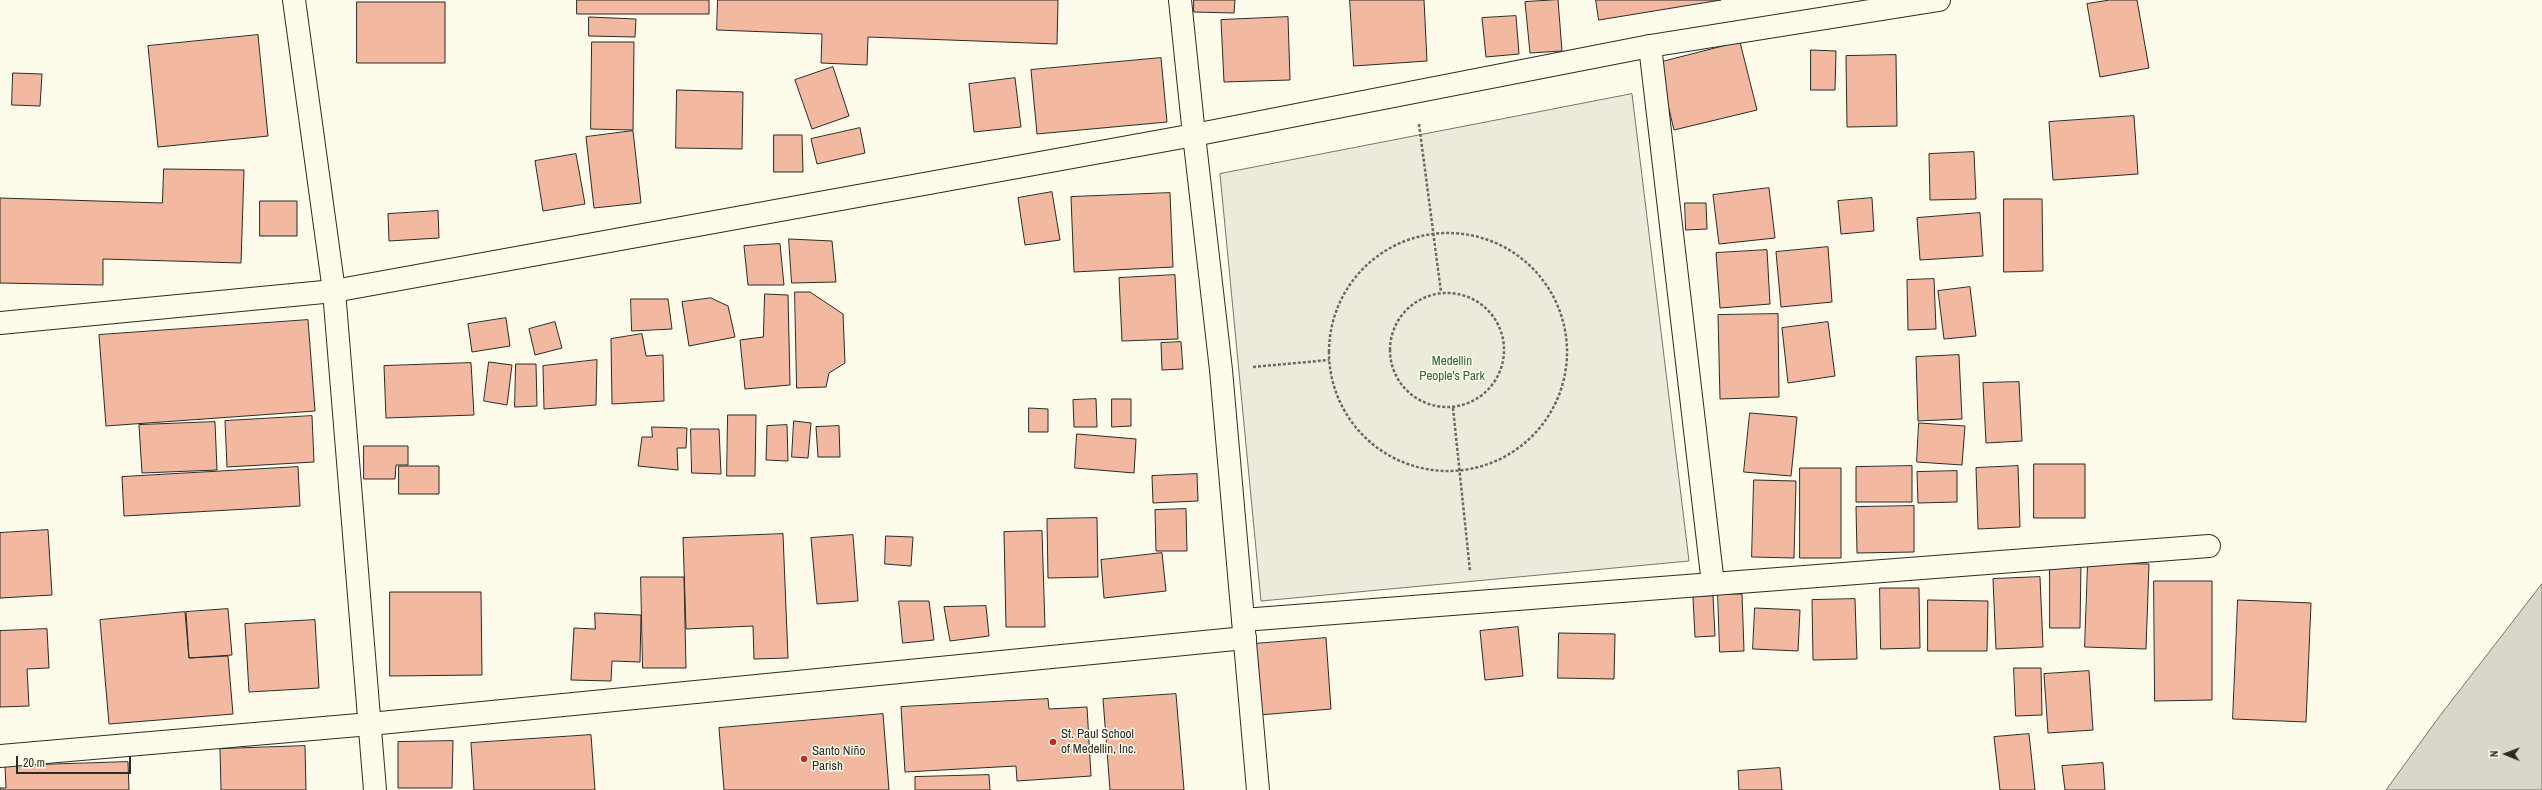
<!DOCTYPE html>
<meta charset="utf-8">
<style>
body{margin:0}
#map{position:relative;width:2542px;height:790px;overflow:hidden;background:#fdfbea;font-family:"Archivo Narrow",sans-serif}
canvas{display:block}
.north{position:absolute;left:2486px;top:734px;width:40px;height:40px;-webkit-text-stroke:3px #fdfbea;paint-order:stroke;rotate:271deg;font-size:11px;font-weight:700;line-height:16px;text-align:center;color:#2b2b2b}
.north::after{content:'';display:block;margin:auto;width:14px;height:18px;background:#2b2b2b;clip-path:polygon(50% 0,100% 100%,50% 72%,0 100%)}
.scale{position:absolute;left:16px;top:756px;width:115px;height:18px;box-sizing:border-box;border:2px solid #2b2b2b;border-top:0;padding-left:5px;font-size:12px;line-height:14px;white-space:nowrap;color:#2b2b2b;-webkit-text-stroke:3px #fdfbea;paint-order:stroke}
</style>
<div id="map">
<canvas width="2542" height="790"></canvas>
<div class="north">N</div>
<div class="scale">20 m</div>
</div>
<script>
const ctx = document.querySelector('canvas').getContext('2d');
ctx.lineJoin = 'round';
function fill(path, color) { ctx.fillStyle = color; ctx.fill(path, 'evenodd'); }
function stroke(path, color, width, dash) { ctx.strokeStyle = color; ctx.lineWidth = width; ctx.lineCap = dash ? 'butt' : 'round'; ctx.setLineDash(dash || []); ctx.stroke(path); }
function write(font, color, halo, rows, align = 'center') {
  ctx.font = font + ' "Archivo Narrow",sans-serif'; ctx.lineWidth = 3; ctx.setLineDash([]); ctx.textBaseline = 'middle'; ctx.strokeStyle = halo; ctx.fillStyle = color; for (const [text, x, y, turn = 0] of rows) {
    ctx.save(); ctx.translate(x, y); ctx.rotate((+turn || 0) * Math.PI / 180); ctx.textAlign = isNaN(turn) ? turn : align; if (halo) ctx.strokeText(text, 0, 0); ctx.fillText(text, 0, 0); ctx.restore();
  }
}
const green = new Path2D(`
 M1632,94L1689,561L1261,601L1220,174Z`);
fill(green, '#ecebdb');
stroke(green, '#74746e', 1);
const water = new Path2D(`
 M2542,584V790H2386L2439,717Z`);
fill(water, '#d8d7c9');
stroke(water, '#74746e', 1);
const building = new Path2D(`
 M577,0H709V14H577Z
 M718,0H1058L1057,44L868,37L867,65L821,63L822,34L717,30Z
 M1194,0H1235L1234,13L1194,12Z
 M1350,0H1424L1427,61L1354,66Z
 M1558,0L1562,51L1530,53L1525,2Z
 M1596,0H1721L1599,20Z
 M2110,0H2137L2149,68L2100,77L2087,4Z
 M357,2H445V63H357Z
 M1516,16L1519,54L1486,57L1482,18Z
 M589,17L636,19L635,37L589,36Z
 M1288,17L1290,80L1224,82L1221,20Z
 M258,35L268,136L158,147L148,46Z
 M592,42H634L633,130L591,129Z
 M1740,42L1757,110L1674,130L1658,63Z
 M1811,50L1836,51L1835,90H1811Z
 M1896,55L1897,126L1847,127L1846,56Z
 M1161,58L1167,122L1037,134L1031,70Z
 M833,67L849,116L812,129L795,80Z
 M13,73L42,74L40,106L12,105Z
 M1015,78L1021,127L974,132L969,84Z
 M677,90L743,92L742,149L676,148Z
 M2134,116L2138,174L2053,180L2049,122Z
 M860,128L865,153L817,164L811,139Z
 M633,131L641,203L594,208L586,137Z
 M774,135H802L803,172H774Z
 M1974,152L1976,199L1930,200L1929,154Z
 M576,154L585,204L543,211L535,161Z
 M164,169L244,170L241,263L103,259V285L0,283V198L162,203Z
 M1769,188L1775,238L1719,244L1713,195Z
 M1052,192L1060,240L1025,245L1018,198Z
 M1170,193L1173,267L1074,272L1071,197Z
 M1872,198L1874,231L1841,234L1838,201Z
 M2004,199H2042L2043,271L2004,272Z
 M260,201H297V236H260Z
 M1685,203H1706L1707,229L1686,230Z
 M438,211L439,238L389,241L388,214Z
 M1980,213L1983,256L1920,260L1917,218Z
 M789,239L832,241L836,282L792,283Z
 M780,244L784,285H748L744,246Z
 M1828,247L1832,302L1781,307L1776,252Z
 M1767,250L1770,304L1720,308L1716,253Z
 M1175,275L1178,339L1122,341L1119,278Z
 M1934,279L1936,329L1908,330L1907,280Z
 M1970,287L1976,336L1944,339L1938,291Z
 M795,292H810L843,314L845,363L829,373L826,387L797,388Z
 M765,294L788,295L790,385L745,389L740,340L763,337Z
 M711,298L728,306L735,337L689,346L682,302Z
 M631,299H668L672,329L632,331Z
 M1778,314L1779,397L1720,399L1718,315Z
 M506,318L510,346L472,352L468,324Z
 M308,320L315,411L106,426L99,335Z
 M555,322L562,348L535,355L529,329Z
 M1828,322L1835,376L1788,383L1782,328Z
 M642,334L646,356L663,355L664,401L612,404L611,339Z
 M1181,342L1183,369L1162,370L1161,343Z
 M1959,355L1962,419L1918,421L1916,357Z
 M597,360L596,405L544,409L543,366Z
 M489,362L512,365L507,405L484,401Z
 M471,363L474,415L386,418L384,366Z
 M516,364H536L537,406L515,407Z
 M2019,382L2022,441L1986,443L1983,383Z
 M1096,399L1097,427H1074L1073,400Z
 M1112,399H1131V426L1112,427Z
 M1029,408L1048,409V432H1029Z
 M1750,413L1797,417L1791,476L1744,472Z
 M728,415H756L755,476H727Z
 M312,416L314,462L227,467L225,421Z
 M794,421L811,423L808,458L792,457Z
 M215,422L217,470L142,473L139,425Z
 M1919,423L1965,426L1962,465L1917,462Z
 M787,425L788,461L766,460L767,426Z
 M839,426L840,457H818L816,427Z
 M652,427L687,428L686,448H677L678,470L638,466L642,437H652Z
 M691,429H719L721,474L692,473Z
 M1077,434L1136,439L1134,473L1075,468Z
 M364,446H408V465H396L395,479H364Z
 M2034,464H2085V518H2034Z
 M399,466H439V494H399Z
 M1912,466V502H1856V467Z
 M2018,466L2020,527L1978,529L1976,468Z
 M298,467L300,506L124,516L122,477Z
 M1800,468H1841V558H1800Z
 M1957,471V502L1918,503L1917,472Z
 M1197,474L1198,501L1153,503L1152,476Z
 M1754,480L1796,481L1794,558L1752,557Z
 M1914,506V552L1857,553L1856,507Z
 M1186,509L1187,551H1156L1155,510Z
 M1097,518L1098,577L1048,578L1047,519Z
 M48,530L52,595L0,598V533Z
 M1042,531L1045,627H1006L1004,532Z
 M783,534L788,658L754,659L753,626L686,629L683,538Z
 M853,535L858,601L817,604L811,538Z
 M886,536L913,537L911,566L885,564Z
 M1162,553L1166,591L1104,598L1101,560Z
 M2050,561H2081L2080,628H2050Z
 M2088,563L2149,564L2146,649L2085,647Z
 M641,577H684L686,668H643Z
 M2040,577L2043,647L1996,649L1993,579Z
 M2154,581H2212V700L2155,701Z
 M1880,588H1919L1920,648L1881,649Z
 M390,592H481L482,675L390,676Z
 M1718,594H1742L1744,651L1720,652Z
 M1713,596L1715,636L1695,637L1693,597Z
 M1855,599L1857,659L1813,660L1812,600Z
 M1928,600L1988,601L1987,651H1928Z
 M2238,600L2311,603L2306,722L2233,719Z
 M899,601H929L934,640L903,643Z
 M986,606L989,636L950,641L944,607Z
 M1755,608L1800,610L1798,651L1753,649Z
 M228,609L232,655L189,658L186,612Z
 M185,612L189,658L228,656L233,714L109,724L100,620Z
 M595,613L641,615L640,662L612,661L611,681L571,680L574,628L595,629Z
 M315,620L319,688L249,692L245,624Z
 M1518,627L1523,676L1485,680L1480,631Z
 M47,629L49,668L27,669L29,706L0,707V631Z
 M1559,633L1615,634L1614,679L1558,678Z
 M1326,638L1331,709L1259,715L1254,644Z
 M2014,668H2041L2042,715L2016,716Z
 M2089,671L2093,730L2048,733L2044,674Z
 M1176,694L1184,790H1110L1103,699Z
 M1048,699L1049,709L1087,707L1091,776L1017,781L1016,766L905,772L901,707Z
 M883,714L889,790H724L719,728Z
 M2029,734L2035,790H2000L1994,737Z
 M591,735L595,790H474L471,743Z
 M453,741L452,788H398V742Z
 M305,746L306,790H221L220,749Z
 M128,762L129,790H0V788H6L5,766Z
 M2103,763L2105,790H2065L2062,766Z
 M1780,768L1782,790H1739L1738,771Z
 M989,775L990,790H915V777Z`);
fill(building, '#f2b8a0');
stroke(building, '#2b2b2b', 1);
const minor = new Path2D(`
 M1180,0L1194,135
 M1650,46L1713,584
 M0,323L334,291
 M1243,620L2209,546
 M0,756L370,724L1245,638`);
const tertiary = new Path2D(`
 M1194,135L1221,370L1258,790`);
const secondary = new Path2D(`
 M294,0L334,291L375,790
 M334,291L1194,135L1650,46L1939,0`);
stroke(minor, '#2b2b2b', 24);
stroke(tertiary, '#2b2b2b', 24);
stroke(secondary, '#2b2b2b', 24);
stroke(new Path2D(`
 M1419,124L1441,292
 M1329 352a119 119 0 1 1 238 0a119 119 0 1 1-238 0Z
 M1390 350a57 57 0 1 1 114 0a57 57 0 1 1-114 0Z
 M1253,367L1329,360
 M1453,408L1470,571`), '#6a6964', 2.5, [3, 2]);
stroke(minor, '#fdfbea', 22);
stroke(tertiary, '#fdfbea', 22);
stroke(secondary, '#fdfbea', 22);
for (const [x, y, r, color] of [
 [1053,742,4,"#c62828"],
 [804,759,4,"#c62828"]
]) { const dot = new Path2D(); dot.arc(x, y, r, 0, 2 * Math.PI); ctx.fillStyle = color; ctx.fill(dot); stroke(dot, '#fdfbea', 1.5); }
write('13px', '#34623c', '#fdfbea', [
 ["Medellin",1452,362],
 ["People's Park",1452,377]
]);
write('13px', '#2b2b2b', '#fdfbea', [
 ["St. Paul School",1061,735],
 ["of Medellin, Inc.",1061,750],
 ["Santo Niño",812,752],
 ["Parish",812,767]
], 'left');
</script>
